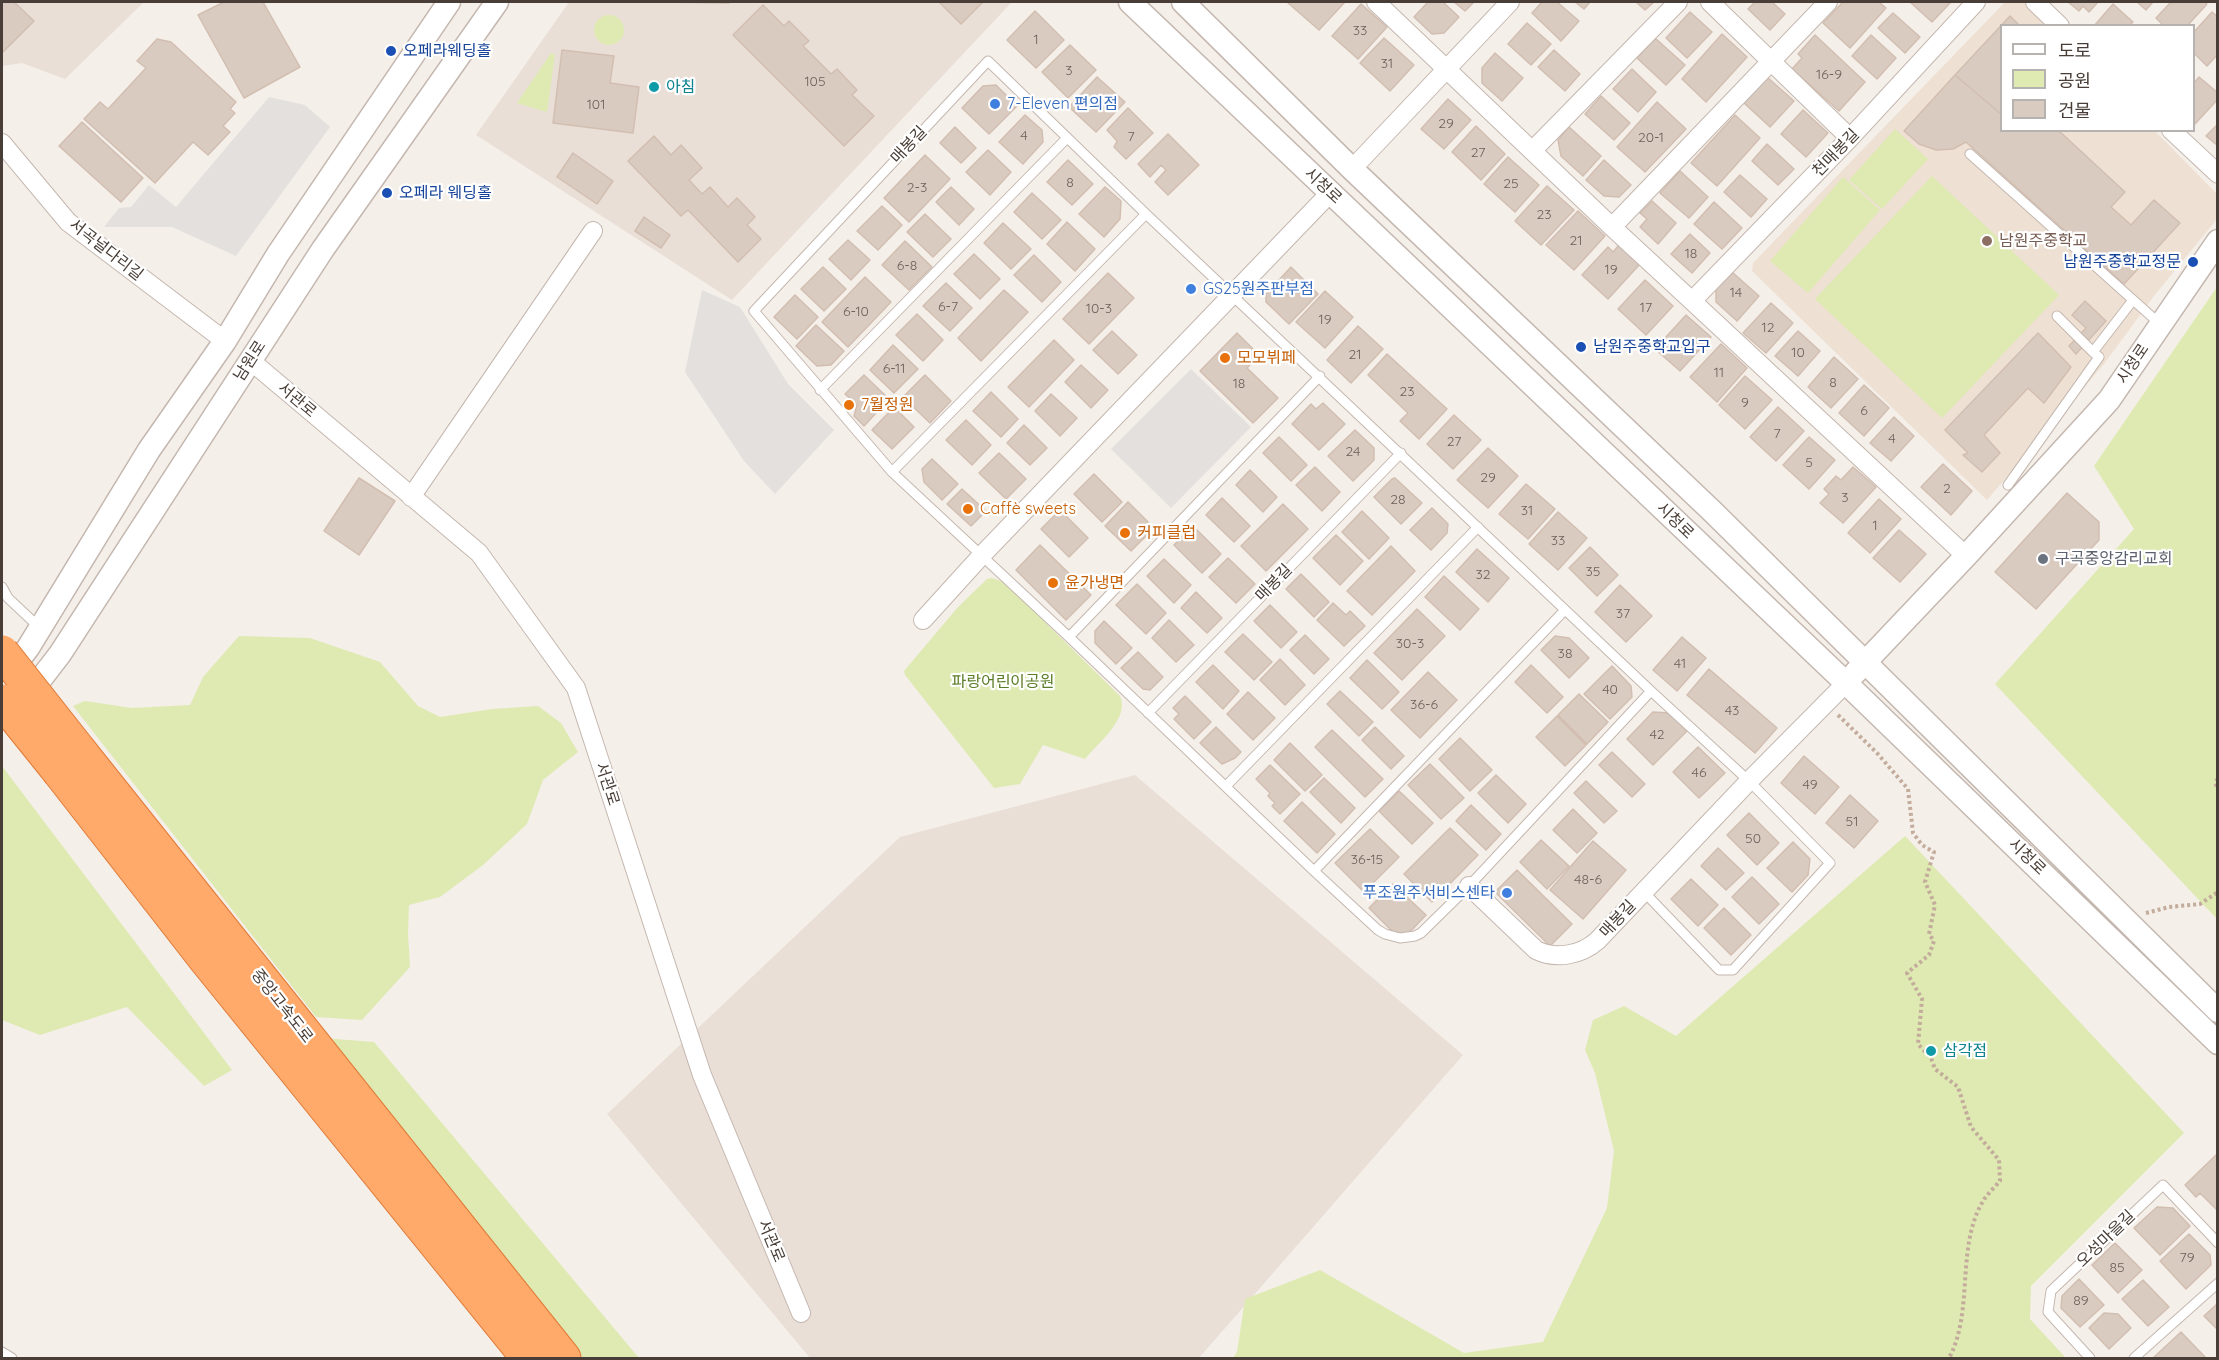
<!DOCTYPE html>
<meta charset="utf-8">
<style>
body{margin:0}
#map{position:relative;width:2219px;height:1360px;overflow:hidden;background:#f5efe9;font-family:Quicksand,"Noto Sans KR",sans-serif}
canvas{display:block}
.frame{position:absolute;inset:0;border:3px solid #493e37;pointer-events:none}
.legend{position:absolute;left:2000px;top:24px;width:195px;height:108px;box-sizing:border-box;background:#fff;border:2px solid #b6b2af;margin:0;padding:8px 10px;list-style:none;font-size:18px;color:#493e37}
.legend li{display:flex;align-items:center;gap:12px;height:30px}
.legend b{width:30px;border:2px solid #b6b2af}
</style>
<div id="map">
<canvas width="2219" height="1360"></canvas>
<div class="frame"></div>
<ul class="legend">
<li><b style="height:8px;background:#fff"></b>도로</li>
<li><b style="height:16px;background:#deeab2"></b>공원</li>
<li><b style="height:16px;background:#dacbc1"></b>건물</li>
</ul>
</div>
<script>
const ctx = document.querySelector('canvas').getContext('2d');
ctx.lineJoin = 'round';
function fill(path, color) { ctx.fillStyle = color; ctx.fill(path, 'evenodd'); }
function stroke(path, color, width, dash) { ctx.strokeStyle = color; ctx.lineWidth = width; ctx.lineCap = dash ? 'butt' : 'round'; ctx.setLineDash(dash || []); ctx.stroke(path); }
function write(font, color, halo, rows, align = 'center') {
  ctx.font = font + ' Quicksand,"Noto Sans KR",sans-serif'; ctx.lineWidth = 4.5; ctx.setLineDash([]); ctx.textBaseline = 'middle'; ctx.strokeStyle = halo; ctx.fillStyle = color; for (const [text, x, y, turn = 0] of rows) {
    ctx.save(); ctx.translate(x, y); ctx.rotate((+turn || 0) * Math.PI / 180); ctx.textAlign = isNaN(turn) ? turn : align; if (halo) ctx.strokeText(text, 0, 0); ctx.fillText(text, 0, 0); ctx.restore();
  }
}
fill(new Path2D(`
 M2,2H144L65,79L22,63L2,66Z
 M569,2H1012L732,300L476,135Z
 M1135,775L1463,1055L1199,1358H810L607,1114L900,837Z`), '#e9dfd7');
fill(new Path2D(`
 M2005,2H2027L2051,25L2002,26V130L2155,131L2217,194V219L2154,296L2104,364L1987,500L1752,271L1753,263Z`), '#eee0d3');
fill(new Path2D(`
 M594 30a15 15 0 1 1 30 0a15 15 0 1 1-30 0Z
 M551,53L555,55L547,112L517,103Z
 M1895,129L1928,159L1882,209L1849,180Z
 M1932,176L2059,295L1942,418L1815,299Z
 M1843,177L1880,210L1808,293L1770,261Z
 M2217,287L2218,919H2217L1995,684L2134,529L2094,466Z
 M992,578L1004,582L1120,696C1130,718 1099,742 1085,759L1043,745L1020,784L994,788L905,675L904,671L958,607L987,579Z
 M239,636L310,638L380,662L418,706L440,717L492,709L538,706L561,723L578,752L543,780L527,824L483,865L440,897L409,905L408,933L410,967L362,1020L316,1017L73,706L85,701L132,708L190,705L203,677Z
 M2,766L232,1070L204,1086L127,1007L40,1035L2,1020Z
 M1905,836L2184,1133L2031,1286L2030,1319L2066,1358H1233L1237,1352L1245,1299L1320,1270L1464,1353L1543,1342L1607,1208L1614,1151L1595,1073L1585,1050L1593,1020L1624,1006L1676,1036Z
 M297,1036L374,1042L639,1358H548Z`), '#deeab2');
fill(new Path2D(`
 M269,97L305,105L330,127L236,256L172,227H104L119,208L131,207L149,185L176,207Z
 M702,290L740,307L788,384L834,430L775,494L744,461L685,372Z
 M1191,369L1251,427L1171,508L1111,449Z`), '#e3e0de');
const building = new Path2D(`
 M2,2H14L34,21L2,53Z
 M224,2H263L300,67L244,98L198,15Z
 M655,2H729V3Z
 M939,2H983L961,24Z
 M1287,2H1345L1319,30Z
 M1428,2H1443L1459,17L1444,33L1432,34L1414,17Z
 M1454,2H1474L1465,11Z
 M1542,2H1557L1579,21L1561,41L1532,13Z
 M1575,2H1590L1584,9Z
 M1636,2H1654L1645,10Z
 M1755,2H1772L1785,14L1770,30L1748,9Z
 M1843,2H1879L1886,8L1850,48L1823,23Z
 M1910,2H1951L1932,22Z
 M2068,2H2098L2089,12L2083,6L2079,11Z
 M2137,2H2153L2146,10Z
 M2171,2H2204L2207,4L2187,26H2164L2156,18Z
 M1361,4L1387,27L1358,59L1332,36Z
 M2113,4L2133,22L2129,26H2094Z
 M763,5L784,26L789,21L809,41L803,46L831,74L837,69L857,90L852,95L874,116L844,146L733,35Z
 M1035,11L1064,40L1036,68L1007,40Z
 M1690,12L1712,32L1687,58L1666,38Z
 M2212,12L2218,17V54L2207,66L2194,53V32Z
 M1893,13L1920,37L1905,53L1878,28Z
 M2010,16L2020,26H2002V115L1955,75Z
 M1527,23L1551,44L1531,65L1508,44Z
 M1722,34L1747,57L1706,102L1682,79Z
 M1815,35L1865,82L1839,111L1792,69L1802,58L1798,54Z
 M1871,35L1896,58L1877,79L1852,56Z
 M1384,38L1414,65L1390,91L1360,63Z
 M1655,38L1685,65L1666,85L1637,58Z
 M157,39L171,42L236,102L230,109L235,113L223,126L230,132L208,155L193,142L155,183L84,119L100,102L108,109L146,68L137,61Z
 M1070,45L1096,70L1068,98L1042,72Z
 M562,50L614,56L610,83L639,87L633,133L553,123Z
 M1554,50L1580,74L1565,91L1538,67Z
 M1495,53L1523,78L1502,101L1482,83V68Z
 M1632,69L1656,92L1638,112L1613,89Z
 M1955,75L2002,115V130H2058L2125,192L2111,207L2131,225L2154,200L2180,223L2124,284L1966,142L1953,149L1936,150L1919,144L1904,131Z
 M1097,77L1125,102L1096,132L1069,107Z
 M1767,77L1794,101L1770,127L1744,103Z
 M2199,77L2218,93V99L2194,125V83Z
 M996,85L1017,106L989,134L962,108L983,86Z
 M1601,96L1630,123L1614,140L1585,114Z
 M1448,99L1471,120L1444,149L1421,129Z
 M1657,102L1686,129L1645,172L1617,147Z
 M1128,108L1153,133L1126,159L1114,147L1117,141L1107,130Z
 M1803,110L1828,133L1806,157L1781,134Z
 M1025,115L1042,130L1043,142L1023,164L999,142Z
 M1735,115L1760,138L1717,186L1691,163Z
 M82,122L143,178L121,202L59,146Z
 M2218,124V146L2206,136Z
 M1476,126L1505,154L1481,180L1452,152Z
 M955,127L976,148L961,163L940,143Z
 M1569,127L1601,156L1583,176L1561,156L1558,140Z
 M1168,134L1199,165L1168,195L1155,182L1166,170L1161,165L1150,177L1138,164Z
 M654,136L671,155L681,145L702,168L689,180L702,194L710,187L728,207L737,198L755,217L747,225L761,239L738,262L688,210L681,216L628,161Z
 M1767,144L1794,169L1778,185L1752,161Z
 M988,150L1011,172L990,195L966,172Z
 M573,153L613,181L597,204L557,177Z
 M925,155L950,179L909,222L884,198Z
 M1508,157L1539,185L1515,212L1484,184Z
 M1068,160L1093,184L1072,205L1047,182Z
 M1604,160L1631,185L1619,197L1604,196L1586,180Z
 M1680,171L1708,197L1689,218L1660,193Z
 M1740,175L1767,199L1751,217L1724,192Z
 M1547,186L1574,210L1541,245L1515,221Z
 M951,187L974,209L959,225L936,202Z
 M1105,187L1121,201L1120,219L1104,237L1079,214Z
 M1032,193L1061,220L1042,239L1014,212Z
 M1652,201L1676,223L1658,244L1640,227L1647,219L1640,213Z
 M1714,202L1742,228L1722,249L1694,224Z
 M882,206L902,225L878,250L857,231Z
 M1578,211L1605,236L1574,270L1546,245Z
 M925,214L951,239L933,257L907,232Z
 M644,217L670,235L661,248L635,231Z
 M1067,222L1095,249L1075,271L1047,244Z
 M1003,223L1031,249L1011,269L984,243Z
 M1690,234L1710,253L1692,273L1671,254Z
 M848,240L870,260L851,280L829,259Z
 M905,241L932,267L909,290L882,265Z
 M1619,245L1640,264L1608,299L1582,275L1608,247L1613,252Z
 M974,254L1000,279L980,299L954,274Z
 M1034,255L1061,282L1042,302L1014,275Z
 M823,267L846,289L824,311L801,289Z
 M1291,267L1318,294L1289,324L1266,302V294Z
 M1732,272L1759,296L1737,321L1716,302V289Z
 M1108,273L1134,298L1089,344L1063,319Z
 M865,277L891,302L848,347L822,322Z
 M1645,280L1673,306L1646,335L1618,309Z
 M946,283L972,308L950,331L923,306Z
 M1004,290L1028,312L981,361L958,338Z
 M1325,291L1353,317L1325,348L1296,322Z
 M795,295L818,317L797,339L774,317Z
 M2085,301L2106,321L2076,354L2069,346L2086,328L2072,315Z
 M1771,303L1793,323L1766,353L1743,333Z
 M917,314L943,340L923,361L896,335Z
 M1686,315L1711,337L1680,371L1655,349Z
 M816,325L844,351L831,365L817,366L796,346Z
 M1358,326L1383,349L1351,383L1327,360Z
 M1112,331L1137,355L1118,374L1093,350Z
 M1798,331L1820,351L1798,376L1775,356Z
 M1237,333L1259,355L1247,368L1278,398L1253,423L1200,371Z
 M2038,333L2071,367L2044,403L2028,388L1984,435L2000,453L1982,472L1963,455L1968,453L1945,430Z
 M1054,340L1074,360L1029,407L1008,387Z
 M1721,344L1747,368L1717,402L1690,377Z
 M893,345L918,369L894,393L870,370Z
 M1387,354L1447,409L1419,439L1400,421L1408,413L1368,375Z
 M1834,357L1858,379L1831,408L1808,387Z
 M1081,365L1108,390L1091,408L1065,382Z
 M864,375L889,399L864,426L854,416L857,405L845,394Z
 M925,375L951,401L930,423L903,397Z
 M1745,376L1772,400L1745,429L1719,405Z
 M1864,385L1889,408L1864,436L1839,413Z
 M991,392L1018,419L1001,437L973,411Z
 M1051,394L1077,418L1060,436L1035,411Z
 M1323,403L1345,424L1319,450L1292,424L1311,404L1316,409Z
 M894,407L914,427L892,449L872,430Z
 M1778,407L1804,431L1776,461L1750,437Z
 M1454,415L1481,440L1453,469L1427,444Z
 M1894,417L1914,436L1891,461L1870,443Z
 M966,420L991,445L972,465L946,440Z
 M1024,425L1047,448L1030,465L1007,443Z
 M1355,430L1374,448V460L1353,481L1328,456Z
 M1279,437L1307,465L1291,481L1263,453Z
 M1809,437L1835,460L1809,489L1783,465Z
 M1488,448L1518,476L1488,508L1457,480Z
 M999,453L1026,479L1006,499L979,473Z
 M932,459L958,484L942,500L924,482L922,469Z
 M1943,464L1972,491L1951,515L1921,487Z
 M1315,467L1340,492L1322,511L1296,485Z
 M1853,467L1876,487L1843,523L1820,503L1829,494L1824,489L1836,476L1841,480Z
 M1250,470L1277,497L1263,512L1236,485Z
 M1094,474L1122,502L1102,522L1074,494Z
 M359,478L395,501L359,555L324,531Z
 M1395,478L1422,503L1401,524L1374,497L1392,479Z
 M1526,484L1555,509L1528,539L1499,514Z
 M962,489L986,511L971,526L947,504Z
 M2067,493L2099,522V540L2036,609L1995,572Z
 M1222,498L1250,526L1234,542L1206,515Z
 M1879,499L1901,519L1870,553L1848,533Z
 M1128,502L1154,528L1131,551L1105,526Z
 M1283,504L1308,529L1266,571L1241,546Z
 M1432,508L1448,524L1447,533L1431,550L1410,530Z
 M1060,510L1088,538L1069,557L1041,529Z
 M1362,511L1389,538L1369,559L1342,532Z
 M1558,512L1587,538L1558,570L1529,544Z
 M1193,526L1221,554L1202,573L1174,545Z
 M1899,530L1926,554L1900,582L1873,558Z
 M1336,535L1363,561L1340,585L1313,558Z
 M1040,545L1091,595L1066,620L1016,570Z
 M1391,546L1415,571L1372,615L1347,591Z
 M1590,547L1618,575L1597,596L1569,568Z
 M1477,549L1509,578L1488,602L1456,572Z
 M1228,558L1255,584L1236,603L1209,577Z
 M1164,559L1191,585L1174,603L1147,576Z
 M1301,574L1329,602L1314,617L1286,589Z
 M1444,576L1479,609L1460,630L1425,597Z
 M1137,584L1166,613L1146,634L1116,605Z
 M1620,585L1652,616L1626,642L1595,612Z
 M1196,592L1222,618L1207,633L1181,608Z
 M1333,603L1346,615L1350,611L1365,626L1344,646L1317,620Z
 M1270,605L1297,632L1281,648L1254,621Z
 M1417,609L1445,636L1402,680L1374,653Z
 M1169,620L1194,645L1176,662L1152,638Z
 M1104,621L1132,648L1116,664L1095,643V631Z
 M1243,634L1272,662L1254,680L1225,652Z
 M1305,635L1329,659L1314,674L1290,650Z
 M1555,636L1569,638L1589,658L1569,678L1541,650Z
 M1682,637L1706,658L1677,691L1653,670Z
 M1138,652L1163,677L1150,690L1143,689L1121,668Z
 M1280,659L1305,685L1285,705L1260,680Z
 M1367,660L1399,692L1382,709L1350,678Z
 M1213,665L1239,691L1223,709L1196,682Z
 M1531,665L1563,697L1547,713L1515,682Z
 M1612,666L1631,686L1632,697L1610,719L1584,694Z
 M1709,669L1777,728L1755,753L1687,695Z
 M1428,672L1457,700L1420,738L1391,710Z
 M1340,691L1373,722L1359,736L1327,704Z
 M1248,692L1275,718L1253,740L1227,714Z
 M1579,694L1608,722L1587,744L1558,715Z
 M1185,696L1211,722L1194,739L1174,719L1179,714L1173,708Z
 M1653,712L1669,713L1687,731L1653,765L1627,739Z
 M1557,716L1586,745L1565,766L1536,737Z
 M1216,727L1241,752L1235,758L1222,764L1200,743Z
 M1375,727L1404,756L1391,769L1362,740Z
 M1332,730L1383,779L1365,797L1315,747Z
 M1460,738L1492,770L1470,791L1439,759Z
 M1290,743L1322,775L1305,791L1274,760Z
 M1698,747L1725,773L1699,798L1673,772Z
 M1612,752L1645,784L1632,797L1599,765Z
 M1804,756L1839,787L1815,814L1781,783Z
 M1430,764L1464,798L1441,819L1408,785Z
 M1270,765L1300,794L1280,814L1272,806L1275,803L1268,796L1270,793L1256,779Z
 M1496,775L1526,804L1508,823L1478,793Z
 M1324,778L1355,808L1341,823L1310,792Z
 M1586,781L1617,811L1604,823L1574,793Z
 M1399,791L1433,823L1412,844L1379,811Z
 M1850,795L1878,821L1854,848L1826,823Z
 M1302,802L1335,834L1317,853L1284,821Z
 M1471,805L1501,834L1486,850L1456,821Z
 M1573,809L1597,833L1577,853L1553,830Z
 M1749,813L1779,843L1757,865L1727,835Z
 M1450,828L1478,855L1432,902L1404,874Z
 M1370,829L1399,857L1364,892L1335,863Z
 M1541,840L1569,866L1547,889L1520,862Z
 M1593,841L1626,870L1583,919L1550,890Z
 M1793,842L1810,859L1808,875L1792,892L1767,868Z
 M1718,848L1744,873L1726,890L1701,866Z
 M1517,870L1572,924L1550,946L1495,892Z
 M1752,877L1779,904L1759,924L1732,897Z
 M1691,879L1718,905L1698,926L1671,899Z
 M1393,884L1426,915L1408,934H1395L1369,908Z
 M1724,908L1751,935L1731,955L1704,928Z
 M2216,1155L2218,1157V1211L2200,1193L2196,1197L2185,1185Z
 M2157,1207L2173,1208L2190,1226L2160,1255L2134,1228Z
 M2189,1234L2210,1255L2211,1265L2186,1289L2160,1261Z
 M2115,1243L2142,1270L2118,1293L2092,1265Z
 M2079,1279L2104,1305L2080,1327L2061,1308L2062,1296Z
 M2143,1280L2169,1307L2148,1326L2122,1299Z
 M2218,1303V1330L2204,1316Z
 M2104,1313L2118,1314L2131,1328L2109,1349L2089,1328Z
 M2181,1332L2206,1358H2153Z`);
fill(building, '#dacbc1');
stroke(building, '#d2beb1', 1.5);
const service = new Path2D(`
 M988,61L1146,214L1651,691L1469,886L1421,933L1415,936L1400,938L1385,934L1378,930L1314,871L1069,637L892,472L754,311Z
 M1970,154L2160,324
 M2057,316L2093,352L2133,300
 M820,390L1067,138
 M892,472L1146,214
 M2008,485L2099,357L2093,352
 M2,587L8,598L40,628
 M1069,637L1320,376
 M1148,713L1401,453
 M1226,786L1478,527
 M1314,871L1564,611
 M1644,892L1719,970H1733L1830,863L1749,781L1651,691
 M2,1352L12,1358
 M2090,1358L2048,1312L2051,1291L2163,1185L2218,1243
 M2134,1358L2218,1283`);
const minor = new Path2D(`
 M1376,2L1612,227L1692,301
 M1710,2L1850,138
 M2035,2L2060,26
 M2171,130L2218,174
 M2,143L68,222L225,341
 M1532,151L1678,2
 M1352,169L1510,2
 M1612,227L1828,2
 M251,361L479,553L576,688L702,1075L801,1313
 M411,497L593,231
 M1966,556L1692,301L1850,138L1976,2
 M923,620L982,555L1330,193
 M1469,886L1536,950C1556,960 1581,955 1597,941L1749,781L1846,683`);
const tertiary = new Path2D(`
 M1130,2L1846,683L2218,1043
 M1183,2L1352,169L1713,512L2218,1011
 M1855,673L1966,556L2109,400L2218,241
 M2,681L28,648L149,450L225,341L278,254L449,2
 M22,698L40,680L60,654L323,249L497,2`);
const motorway = new Path2D(`
 M80,751L564,1358
 M60,773L205,959L528,1358`);
stroke(service, '#c4b7af', 11);
stroke(minor, '#c4b7af', 20);
stroke(tertiary, '#c4b7af', 25);
stroke(motorway, '#e17a37', 35);
stroke(new Path2D(`
 M1838,715L1877,753L1908,789L1913,833L1922,845L1934,852L1925,882L1935,905L1929,934L1934,941L1929,955L1907,973L1922,999L1918,1044L1931,1058L1935,1069L1958,1087L1971,1127L1999,1160L2000,1181C1994,1188 1986,1195 1982,1203C1956,1248 1974,1312 1949,1358
 M2218,779L2215,782L2218,790
 M2146,913L2169,907L2200,904L2218,892`), '#c3ac9c', 4, [3, 3]);
stroke(service, '#fff', 9);
stroke(minor, '#fff', 18);
stroke(tertiary, '#fff', 22);
stroke(motorway, '#ffaa6a', 33);
const motorwayBridge = new Path2D(`
 M2,652L80,751
 M2,701L60,773`);
stroke(motorwayBridge, '#e17a37', 35, []);
stroke(motorwayBridge, '#ffaa6a', 33);
for (const [x, y, r, color] of [
 [391,51,6,"#1a4fb4"],
 [654,87,6,"#0f9aa8"],
 [995,104,6,"#3f7fe0"],
 [387,193,6,"#1a4fb4"],
 [1987,241,6,"#8d6e63"],
 [2193,262,6,"#1a4fb4"],
 [1191,289,6,"#3f7fe0"],
 [1581,347,6,"#1a4fb4"],
 [1225,358,6,"#e8710a"],
 [849,405,6,"#e8710a"],
 [968,509,6,"#e8710a"],
 [1125,533,6,"#e8710a"],
 [2043,559,6,"#6b7280"],
 [1053,583,6,"#e8710a"],
 [1507,893,6,"#3f7fe0"],
 [1931,1051,6,"#0f9aa8"]
]) { const dot = new Path2D(); dot.arc(x, y, r, 0, 2 * Math.PI); ctx.fillStyle = color; ctx.fill(dot); stroke(dot, '#fff', 2); }
write('14px', '#6d615a', null, [
 ["33",1360,31],
 ["1",1036,40],
 ["31",1387,64],
 ["3",1069,71],
 ["16-9",1829,75],
 ["105",815,82],
 ["101",596,105],
 ["29",1446,124],
 ["4",1024,136],
 ["7",1131,137],
 ["20-1",1651,138],
 ["27",1478,153],
 ["8",1070,183],
 ["25",1511,184],
 ["2-3",917,188],
 ["23",1544,215],
 ["21",1576,241],
 ["18",1691,254],
 ["6-8",907,266],
 ["19",1611,270],
 ["14",1736,293],
 ["6-7",948,307],
 ["17",1646,308],
 ["10-3",1099,309],
 ["6-10",856,312],
 ["19",1325,320],
 ["12",1768,328],
 ["10",1798,353],
 ["21",1355,355],
 ["6-11",894,369],
 ["11",1719,373],
 ["8",1833,383],
 ["18",1239,384],
 ["23",1407,392],
 ["9",1745,403],
 ["6",1864,411],
 ["7",1777,434],
 ["4",1892,439],
 ["27",1454,442],
 ["24",1353,452],
 ["5",1809,463],
 ["29",1488,478],
 ["2",1947,489],
 ["3",1845,498],
 ["28",1398,500],
 ["31",1527,511],
 ["1",1875,526],
 ["33",1558,541],
 ["35",1593,572],
 ["32",1483,575],
 ["37",1623,614],
 ["30-3",1410,644],
 ["38",1565,654],
 ["41",1680,664],
 ["40",1610,690],
 ["36-6",1424,705],
 ["43",1732,711],
 ["42",1657,735],
 ["46",1699,773],
 ["49",1810,785],
 ["51",1852,822],
 ["50",1753,839],
 ["36-15",1367,860],
 ["48-6",1588,880],
 ["79",2187,1258],
 ["85",2117,1268],
 ["89",2081,1301]
]);
write('16px', '#164399', '#fff', [
 ["오페라웨딩홀",403,51],
 ["오페라 웨딩홀",399,193],
 ["남원주중학교정문",2181,262,"right"],
 ["남원주중학교입구",1593,347]
], 'left');
write('16px', '#0d838f', '#fff', [
 ["아침",666,87],
 ["삼각점",1943,1051]
], 'left');
write('16px', '#366cbe', '#fff', [
 ["7-Eleven 편의점",1007,104],
 ["GS25원주판부점",1203,289],
 ["푸조원주서비스센타",1495,893,"right"]
], 'left');
write('16px', '#493e37', '#fff', [
 ["매봉길",909,145,-47],
 ["천매봉길",1836,153,-46],
 ["시청로",1323,186,43],
 ["서곡널다리길",106,250,38],
 ["남원로",250,361,-57],
 ["시청로",2133,364,-56],
 ["서관로",297,400,40],
 ["시청로",1675,521,44],
 ["매봉길",1274,583,-46],
 ["서관로",607,784,72],
 ["시청로",2027,857,44],
 ["매봉길",1618,919,-47],
 ["중앙고속도로",282,1006,52],
 ["오성마을길",2106,1239,-44],
 ["서관로",771,1241,67]
]);
write('16px', '#785e54', '#fff', [
 ["남원주중학교",1999,241]
], 'left');
write('16px', '#c56008', '#fff', [
 ["모모뷔페",1237,358],
 ["7월정원",861,405],
 ["Caffè sweets",980,509],
 ["커피클럽",1137,533],
 ["윤가냉면",1065,583]
], 'left');
write('16px', '#5b616d', '#fff', [
 ["구곡중앙감리교회",2055,559]
], 'left');
write('16px', '#5c7d28', '#fff', [
 ["파랑어린이공원",1003,682]
]);
</script>
